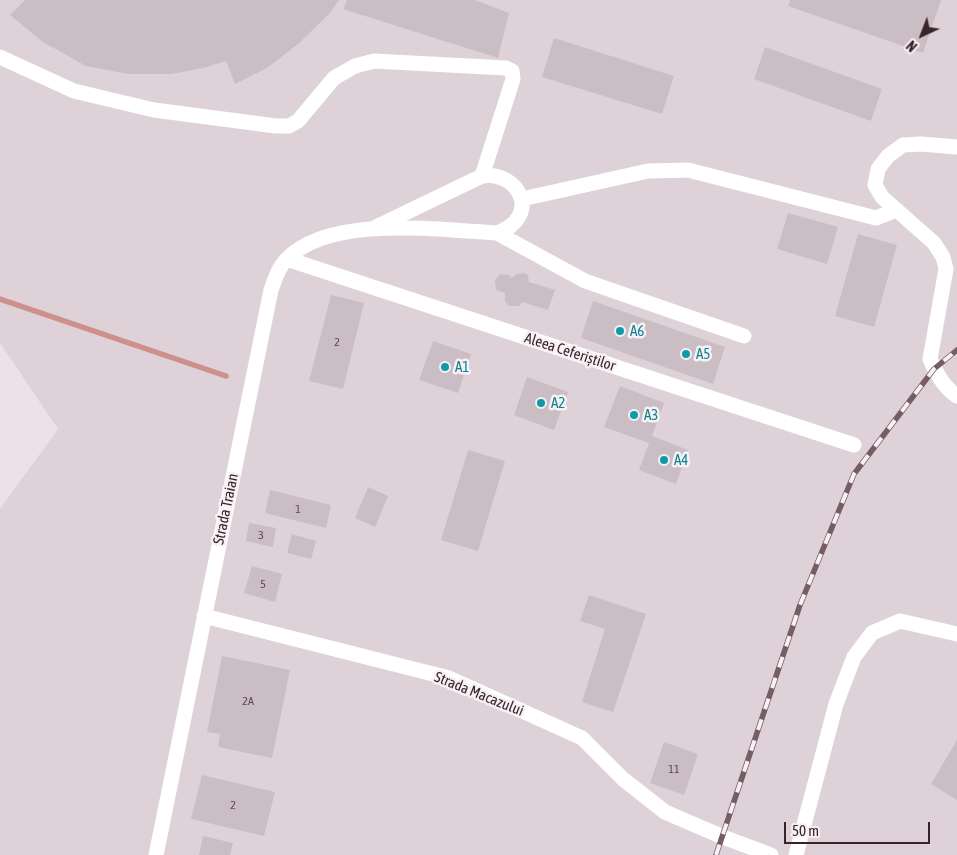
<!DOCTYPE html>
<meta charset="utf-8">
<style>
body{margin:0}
#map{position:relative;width:957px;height:855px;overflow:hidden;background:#ebe1e6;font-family:"Asap Condensed",sans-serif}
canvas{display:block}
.north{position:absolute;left:897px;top:10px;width:50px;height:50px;-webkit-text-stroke:4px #f7f1f5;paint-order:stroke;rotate:223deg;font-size:14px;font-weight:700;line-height:20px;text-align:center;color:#3a222a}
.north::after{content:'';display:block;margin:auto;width:18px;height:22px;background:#3a222a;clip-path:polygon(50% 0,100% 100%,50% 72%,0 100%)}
.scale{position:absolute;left:784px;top:822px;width:146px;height:22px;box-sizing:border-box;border:2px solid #3a222a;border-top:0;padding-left:6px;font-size:15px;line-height:18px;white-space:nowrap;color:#3a222a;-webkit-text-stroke:4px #f7f1f5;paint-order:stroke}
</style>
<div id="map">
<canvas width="957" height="855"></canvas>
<div class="north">N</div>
<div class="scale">50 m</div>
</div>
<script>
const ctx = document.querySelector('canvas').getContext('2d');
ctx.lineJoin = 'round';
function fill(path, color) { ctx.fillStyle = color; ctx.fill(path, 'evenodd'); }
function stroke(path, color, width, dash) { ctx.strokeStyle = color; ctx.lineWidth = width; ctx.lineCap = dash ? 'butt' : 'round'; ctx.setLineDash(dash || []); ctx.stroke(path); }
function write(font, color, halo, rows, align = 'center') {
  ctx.font = font + ' "Asap Condensed",sans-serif'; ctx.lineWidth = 5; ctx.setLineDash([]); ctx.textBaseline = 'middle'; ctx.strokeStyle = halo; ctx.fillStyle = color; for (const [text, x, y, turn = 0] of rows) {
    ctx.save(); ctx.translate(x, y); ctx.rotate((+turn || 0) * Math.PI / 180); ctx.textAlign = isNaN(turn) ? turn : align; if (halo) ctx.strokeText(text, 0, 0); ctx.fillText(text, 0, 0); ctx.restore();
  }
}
fill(new Path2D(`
 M0,0H957V855H0V509L58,429L0,343Z`), '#ded2d8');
stroke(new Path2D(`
 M0,299L226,376`), '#cd908b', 5.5);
fill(new Path2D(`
 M25,0H339L330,13L298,44L267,68L235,84L226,61L203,68L171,74H128L86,66L43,42L10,15Z
 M347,0H475L509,13L498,58L343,9Z
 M790,0H941L923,53L788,6Z
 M554,38L674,76L662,114L542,77Z
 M765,47L882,89L871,121L754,79Z
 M788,213L838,227L827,264L777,249Z
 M858,234L897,245L874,327L835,316Z
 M524,273L528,275L529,282L555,290L548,310L522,302L519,306H509L505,301V293L496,290L495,280L500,274L509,275L512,278L517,274Z
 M331,295L364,303L343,389L309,381Z
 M593,301L725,347L713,384L581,338Z
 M433,341L471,354L458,393L419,380Z
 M527,377L568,392L554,430L514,415Z
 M620,386L664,403L652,436L688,450L676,484L639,470L649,443L604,427Z
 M468,450L505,461L478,551L441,540Z
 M368,487L388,496L375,527L355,518Z
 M270,490L331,505L326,528L265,513Z
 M249,523L276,528L273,547L246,541Z
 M292,534L316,541L311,559L287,553Z
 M252,566L282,574L275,602L244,593Z
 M589,595L646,614L613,712L582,702L605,629L580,621Z
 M222,656L290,670L272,758L218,747L220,734L207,732Z
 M957,740V800L931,784Z
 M664,742L698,754L684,795L650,783Z
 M202,775L275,792L264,836L191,819Z
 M203,836L233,843L230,855H199Z`), '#cbbdc4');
stroke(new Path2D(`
 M0,57L74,91L154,110L276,126H289L298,121L334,78L355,66L374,61L506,68L512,71L513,79L482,176
 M957,147L921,144L903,145L888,156L878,169L875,185L882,197L934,243L943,257L946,269L930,359C936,373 944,388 957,396
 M522,199L648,171L688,170L876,218L896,210
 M497,233L585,281L744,336
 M287,259L854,445
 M204,616L449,678L582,738L623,779L665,812L723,837L771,855
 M156,855L271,290C275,279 278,268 286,260C329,214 440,230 497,233C543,216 518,170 482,176L374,228
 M796,855L836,704L854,657L872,633L900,621L957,634`), '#fff', 15);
const rail = new Path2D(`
 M716,855L800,605L854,474L934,369L957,350`);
stroke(rail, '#765c65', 5.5);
stroke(rail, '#f7f1f5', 4, [11]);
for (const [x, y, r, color] of [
 [620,331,5,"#0f9aa8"],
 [686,354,5,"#0f9aa8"],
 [445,367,5,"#0f9aa8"],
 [541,403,5,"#0f9aa8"],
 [634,415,5,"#0f9aa8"],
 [664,460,5,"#0f9aa8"]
]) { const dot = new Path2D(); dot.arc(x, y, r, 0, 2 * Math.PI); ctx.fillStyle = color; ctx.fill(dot); stroke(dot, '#f7f1f5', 2); }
write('12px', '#5e4950', null, [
 ["2",337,342],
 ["1",298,509],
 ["3",261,535],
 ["5",263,584],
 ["2A",248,701],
 ["11",674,769],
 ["2",233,805]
]);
write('15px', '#0d838f', '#f7f1f5', [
 ["A6",630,331],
 ["A5",696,354],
 ["A1",455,367],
 ["A2",551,403],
 ["A3",644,415],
 ["A4",674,460]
], 'left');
write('15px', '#3a222a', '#f7f1f5', [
 ["Aleea Ceferiștilor",570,352,18],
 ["Strada Traian",226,509,-78],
 ["Strada Macazului",479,694,22]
]);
</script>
